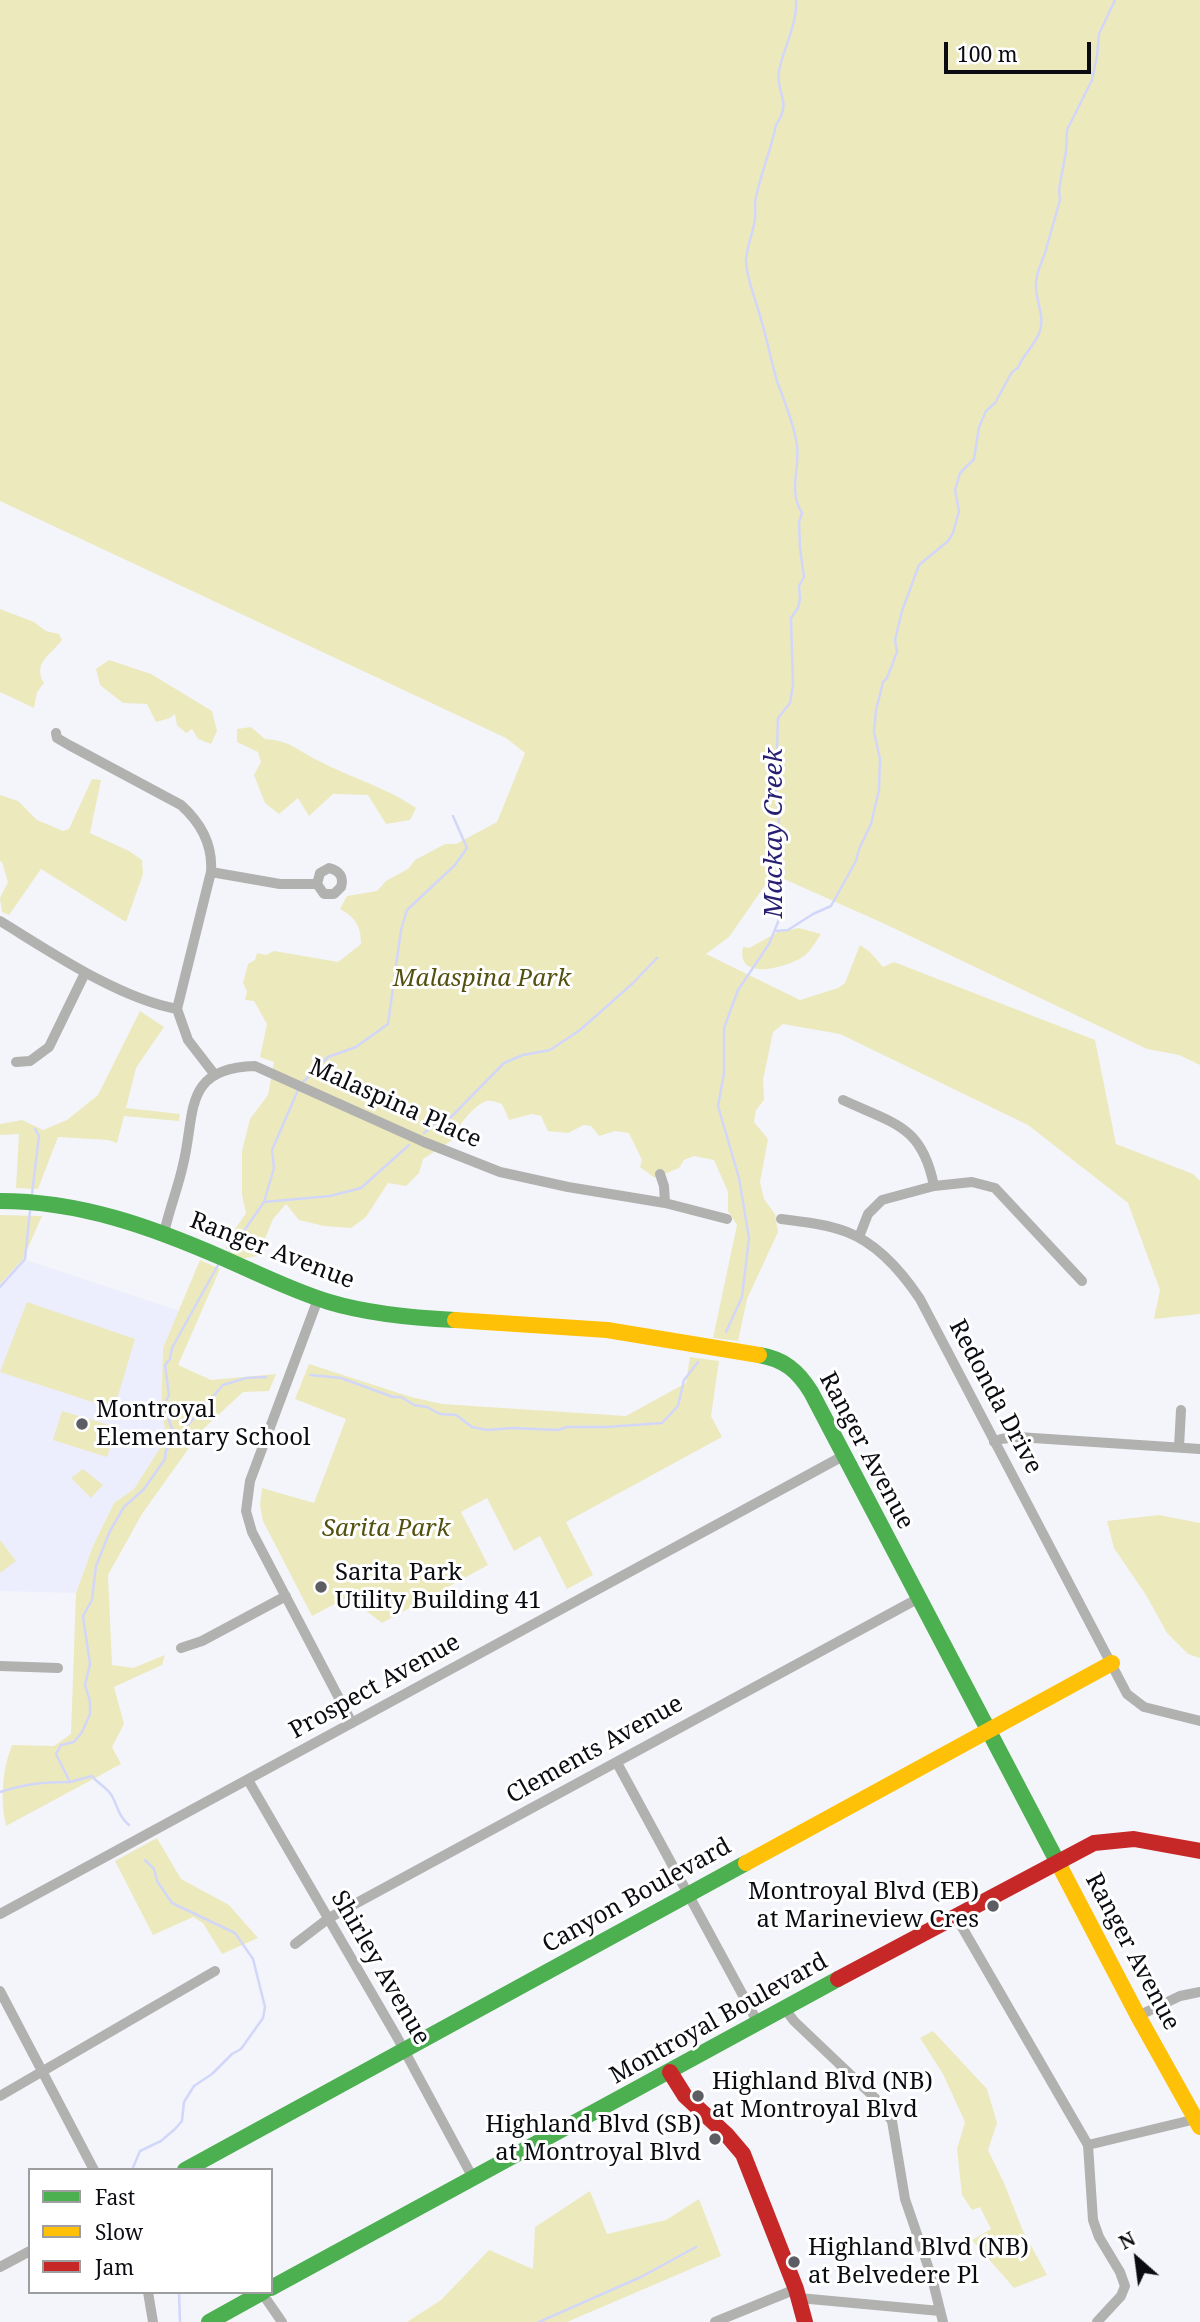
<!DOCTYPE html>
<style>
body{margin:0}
#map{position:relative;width:1200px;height:2322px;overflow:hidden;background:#f4f5fb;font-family:"Noto Serif",serif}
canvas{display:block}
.legend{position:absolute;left:28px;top:2168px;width:245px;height:126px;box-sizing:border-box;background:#fff;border:2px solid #9d9ea0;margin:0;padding:9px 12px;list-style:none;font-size:21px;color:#0b0c12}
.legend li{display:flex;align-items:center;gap:14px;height:35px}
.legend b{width:35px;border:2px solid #9d9ea0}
.north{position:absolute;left:1102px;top:2224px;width:70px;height:70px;-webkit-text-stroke:5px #fff;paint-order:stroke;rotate:332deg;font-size:19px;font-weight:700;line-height:28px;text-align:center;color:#0b0c12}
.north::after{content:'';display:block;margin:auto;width:24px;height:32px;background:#0b0c12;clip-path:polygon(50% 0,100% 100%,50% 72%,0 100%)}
.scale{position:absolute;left:944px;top:42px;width:147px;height:32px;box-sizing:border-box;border:4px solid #0b0c12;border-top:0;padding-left:9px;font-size:21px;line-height:24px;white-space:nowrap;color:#0b0c12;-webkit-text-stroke:5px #fff;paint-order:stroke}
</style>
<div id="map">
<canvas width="1200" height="2322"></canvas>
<ul class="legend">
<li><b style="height:9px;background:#4caf50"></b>Fast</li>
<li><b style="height:9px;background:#ffc107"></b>Slow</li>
<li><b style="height:9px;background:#c62828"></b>Jam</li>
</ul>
<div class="north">N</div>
<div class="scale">100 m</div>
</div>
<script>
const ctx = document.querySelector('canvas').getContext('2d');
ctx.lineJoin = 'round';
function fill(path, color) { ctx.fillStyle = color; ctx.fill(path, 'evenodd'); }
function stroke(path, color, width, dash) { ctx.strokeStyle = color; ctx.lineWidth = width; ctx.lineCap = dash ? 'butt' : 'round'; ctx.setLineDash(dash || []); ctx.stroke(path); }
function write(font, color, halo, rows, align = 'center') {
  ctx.font = font + ' "Noto Serif",serif'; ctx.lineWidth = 6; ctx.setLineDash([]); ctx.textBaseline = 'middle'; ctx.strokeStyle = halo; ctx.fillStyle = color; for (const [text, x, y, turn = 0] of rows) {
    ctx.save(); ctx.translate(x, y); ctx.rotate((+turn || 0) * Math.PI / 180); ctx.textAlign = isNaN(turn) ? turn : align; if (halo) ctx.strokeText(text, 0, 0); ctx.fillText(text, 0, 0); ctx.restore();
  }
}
fill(new Path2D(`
 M23,1259L179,1311L163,1348L161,1411L167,1437L134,1489L114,1503L93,1546L76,1593L0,1591V1284Z`), '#eceefd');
fill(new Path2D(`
 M0,0H1200V1065L1179,1055L1147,1049L887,925L773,874L729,937L706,954L800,1000L838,988L845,983L860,945L870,952L883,967L894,962L1095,1040L1116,1144L1193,1174L1200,1181V1314L1154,1319L1160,1290L1128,1203L1028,1125L840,1034L783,1024L773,1032L763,1080L764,1100L756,1110L754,1122L768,1139L760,1182L764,1199L775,1214L778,1232L747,1299L738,1341L713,1338L737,1225L728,1211V1192L714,1160L694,1156L684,1160L679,1168L655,1178L640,1167L642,1160L629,1133L615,1131L599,1136L591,1126L584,1125L568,1133L548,1131L541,1116L532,1114L509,1120L502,1104C495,1102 490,1099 484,1102C473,1107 456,1127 454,1139L423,1159L419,1173L406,1186L388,1183L366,1217L351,1228L324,1226L299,1220L286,1204L273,1219L258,1256C243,1259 236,1261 226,1248L229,1238L246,1213L242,1195V1151L250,1119L268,1095L274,1062L260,1057L267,1024L254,1001L245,1000L247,991L243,983L248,964L255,960L257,953L266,955L274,951L338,962L361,944C361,926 356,918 340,909L347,896L377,891L386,881L408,869L415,860L445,844H456L497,822L525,753L506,738L0,501Z
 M0,609L34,622L46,631L59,634L62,640C51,655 32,663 44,683L37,692L34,708L0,692Z
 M109,660L151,674L212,711L217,731L211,744L198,739L192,729L186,733L177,725L175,714L170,718L156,722L147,704L123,703L100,685L96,669Z
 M251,727L265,739C292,741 296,750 319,761C351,778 386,787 416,808L410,820L386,824L368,795L333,794L309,816L298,798L279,814L265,803L254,775L261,762L258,752L237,742V729Z
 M92,779L101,780L90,833L129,851L142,860L143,874L126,922L41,869L9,915L2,912L0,898L8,882L2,862L0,861V795L18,801L37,820L63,831L69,829Z
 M799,928L821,934C816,941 811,951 804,956C789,967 735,983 743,947L749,948L778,932Z
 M140,1011L164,1027L136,1068L126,1108L180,1114L179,1121L124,1116L117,1143L108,1140L58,1137L38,1189L16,1188L19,1134L0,1135V1124L22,1120L43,1130L67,1120L98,1095Z
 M0,1215L42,1216L23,1259L0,1284Z
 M200,1260L220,1269L178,1365L211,1380L276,1374L269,1391L243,1392L201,1431L142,1514L108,1575L112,1665L133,1668L165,1655L162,1665L114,1687L124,1724L112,1747L121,1764L6,1826C0,1801 2,1770 12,1745L54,1746L71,1734L76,1593L93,1546L114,1503L134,1489L167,1437L161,1411L163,1348Z
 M27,1302L135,1339L114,1409L0,1372Z
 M690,1357L719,1361L711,1416L722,1437L566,1522L593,1575L567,1589L540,1536L514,1551L487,1498L461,1512L488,1565L382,1623L348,1597L312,1616L263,1521L260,1505L262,1488L314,1503L346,1419L295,1399L309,1364L411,1397L442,1404L626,1416L686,1383Z
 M62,1411L116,1427L107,1457L53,1440Z
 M83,1469L103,1485L91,1498L71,1478Z
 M1159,1515L1200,1523V1658L1188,1654L1167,1633L1146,1595L1114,1548L1107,1521Z
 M0,1540L16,1561L0,1573Z
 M157,1838L181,1879L229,1905L258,1938L222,1954L203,1923L193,1917L153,1935L115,1861Z
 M933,2031L987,2089L997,2123L988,2150L1004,2183L1023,2231L1047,2275L1014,2288L972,2240L991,2229L980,2207L972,2210L962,2195L957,2149L965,2122L943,2074L920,2038Z
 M590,2191L607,2234L666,2220L699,2199L721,2256L567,2322H407L441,2300L489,2250L533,2269L535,2227Z`), '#ece9bd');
stroke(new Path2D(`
 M776,931L788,930L813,914L831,906L856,861L859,849L871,824L879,790L880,759L874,732L876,710L883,682L887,678L897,652L895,640L902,611L919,565L948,541L953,533L959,511L955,490L960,473L974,459L979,427L986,411L995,403L1012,372L1018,368C1023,354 1035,346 1040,331C1045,314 1035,301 1036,284C1036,273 1041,263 1045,253C1050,235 1055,218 1060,200L1059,189L1066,152L1067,130L1092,80L1097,56L1099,34L1115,0
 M301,1084L328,1057L356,1047L388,1024L401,930L407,910L455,865L467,848L453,816
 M424,1133L438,1121L451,1117L504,1063L523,1055L550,1050L580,1030L632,984L657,958
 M32,1194L39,1136L35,1129
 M264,1202L330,1196L361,1188L409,1145
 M230,1251L264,1202L274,1168L272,1150L298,1090
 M0,1287L25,1259L30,1211
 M726,1332L742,1297L749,1238L739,1178L718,1106L724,1073V1028L738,990L769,944L780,917L777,851L779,815L773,772L777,750L778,718L790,703L793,685L791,618L798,608L800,599L799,586L804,577L800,548L799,522L802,513C788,491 800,469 797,445C794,424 785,403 778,384C770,359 766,332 757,306C753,292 746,275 746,260C747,246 753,233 755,219C756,211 754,204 756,197C761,173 771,150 776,125C793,100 775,94 779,71C783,49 798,23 796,0
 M310,1375L341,1378L393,1397H401L414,1405L427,1407L440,1414L456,1415L472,1427L487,1430L513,1428L558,1430L567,1427H606L662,1423L678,1406L684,1380L698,1362
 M175,1437L166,1412L165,1403L169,1395L165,1365L170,1359L172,1348L218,1265
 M0,1792C26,1784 42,1782 69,1782
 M129,1825C119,1817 118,1807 112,1796C107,1787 98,1784 92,1776L70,1782L56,1754L61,1745L74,1742L82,1732L90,1714V1701L85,1685L90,1664L83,1616L92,1600L96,1566L110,1531L124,1507L144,1489L165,1459L166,1450L223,1385L246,1378L266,1377
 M132,2170L140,2151L161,2141L175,2129L182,2121L184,2102L194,2086L212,2074L232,2054L241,2049L263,2018L265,2007L253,1959L235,1933L172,1903L157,1881L154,1869L145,1860
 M179,2292L180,2322
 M539,2322L641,2277L696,2247`), '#d2d7f9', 2.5);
stroke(new Path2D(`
 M56,733L57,738L69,745L181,805C201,823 213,845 211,872L177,1009L188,1040L215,1075
 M211,872L280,884H317L320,873L329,868C340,871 344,877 341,887L334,894H324L317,884
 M0,921C51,952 118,998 177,1009
 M16,1062L30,1061L49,1047L85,973
 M843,1100C894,1124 922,1125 934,1186
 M660,1174L664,1186L665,1203
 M781,1219C803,1222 826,1224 847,1232C878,1244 902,1272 920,1299L1127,1694L1144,1707L1200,1721
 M164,1233C169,1210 178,1188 183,1165C196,1113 182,1068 255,1066L424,1142L500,1172L568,1187L665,1203L727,1219
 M859,1237L868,1214L882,1200L934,1186L972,1182L995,1188L1082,1281
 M318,1299L250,1481L246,1511L252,1532L352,1723
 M994,1442L1001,1439L1018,1437L1200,1449
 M1179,1447L1181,1410
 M181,1648L202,1641L286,1596
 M0,1666L58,1668
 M617,1763L758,2023
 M248,1780L397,2037L473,2178
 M0,1914L843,1456
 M955,1915L1088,2145L1093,2220L1099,2237L1120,2272L1125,2286L1121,2296L1097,2322
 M295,1944L329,1918L919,1598
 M0,1991L94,2170
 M785,2009L794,2021L875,2098L892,2121L905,2199L932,2278L943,2322
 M1138,2016L1180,1996L1200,1992
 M0,2096L215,1971
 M1088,2145L1196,2119
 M0,2267L30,2251
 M148,2292L153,2322
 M262,2293L282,2322
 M799,2298L940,2311
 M715,2322L796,2289`), '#b1b1b0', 10);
stroke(new Path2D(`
 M0,1201C80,1201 152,1227 225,1259C259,1274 293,1291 329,1302C369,1314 413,1318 455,1320
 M759,1355C784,1359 798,1371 811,1392L1058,1863
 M185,2170L746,1863
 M271,2288L838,1979
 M209,2322L263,2292`), '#4caf50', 16);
stroke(new Path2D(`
 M455,1320L607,1330L759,1355
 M746,1863L1112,1663
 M1058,1863L1138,2016L1200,2127`), '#ffc107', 16);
stroke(new Path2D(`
 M838,1979L1094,1843L1134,1839L1200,1851
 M670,2072L685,2096L726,2134L743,2154L796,2289L805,2322`), '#c62828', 16);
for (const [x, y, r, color] of [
 [82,1424,7,"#5d5e64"],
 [321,1587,7,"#5d5e64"],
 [993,1906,7,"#5d5e64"],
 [698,2096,7,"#5d5e64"],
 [715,2139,7,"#5d5e64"],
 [794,2262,7,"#5d5e64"]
]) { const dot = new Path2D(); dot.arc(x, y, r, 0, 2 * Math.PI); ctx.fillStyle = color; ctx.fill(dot); stroke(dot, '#fff', 2.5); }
write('italic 24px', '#545010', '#fff', [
 ["Malaspina Park",482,979],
 ["Sarita Park",386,1529]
]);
write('24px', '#0b0c12', '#fff', [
 ["Malaspina Place",395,1104,24],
 ["Ranger Avenue",272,1251,21],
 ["Redonda Drive",995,1397,62],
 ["Ranger Avenue",866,1451,62],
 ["Prospect Avenue",375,1687,-29],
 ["Clements Avenue",595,1750,-29],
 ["Canyon Boulevard",637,1896,-29],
 ["Ranger Avenue",1132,1952,62],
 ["Shirley Avenue",380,1968,60],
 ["Montroyal Boulevard",719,2019,-29]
]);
write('24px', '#0b0c12', '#fff', [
 ["Montroyal",96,1410],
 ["Elementary School",96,1438],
 ["Sarita Park",335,1573],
 ["Utility Building 41",335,1601],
 ["Montroyal Blvd (EB)",979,1892,"right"],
 ["at Marineview Cres",979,1920,"right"],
 ["Highland Blvd (NB)",712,2082],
 ["at Montroyal Blvd",712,2110],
 ["Highland Blvd (SB)",701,2125,"right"],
 ["at Montroyal Blvd",701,2153,"right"],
 ["Highland Blvd (NB)",808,2248],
 ["at Belvedere Pl",808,2276]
], 'left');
write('italic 26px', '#261f72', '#fff', [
 ["Mackay Creek",775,833,-90]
]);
</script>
